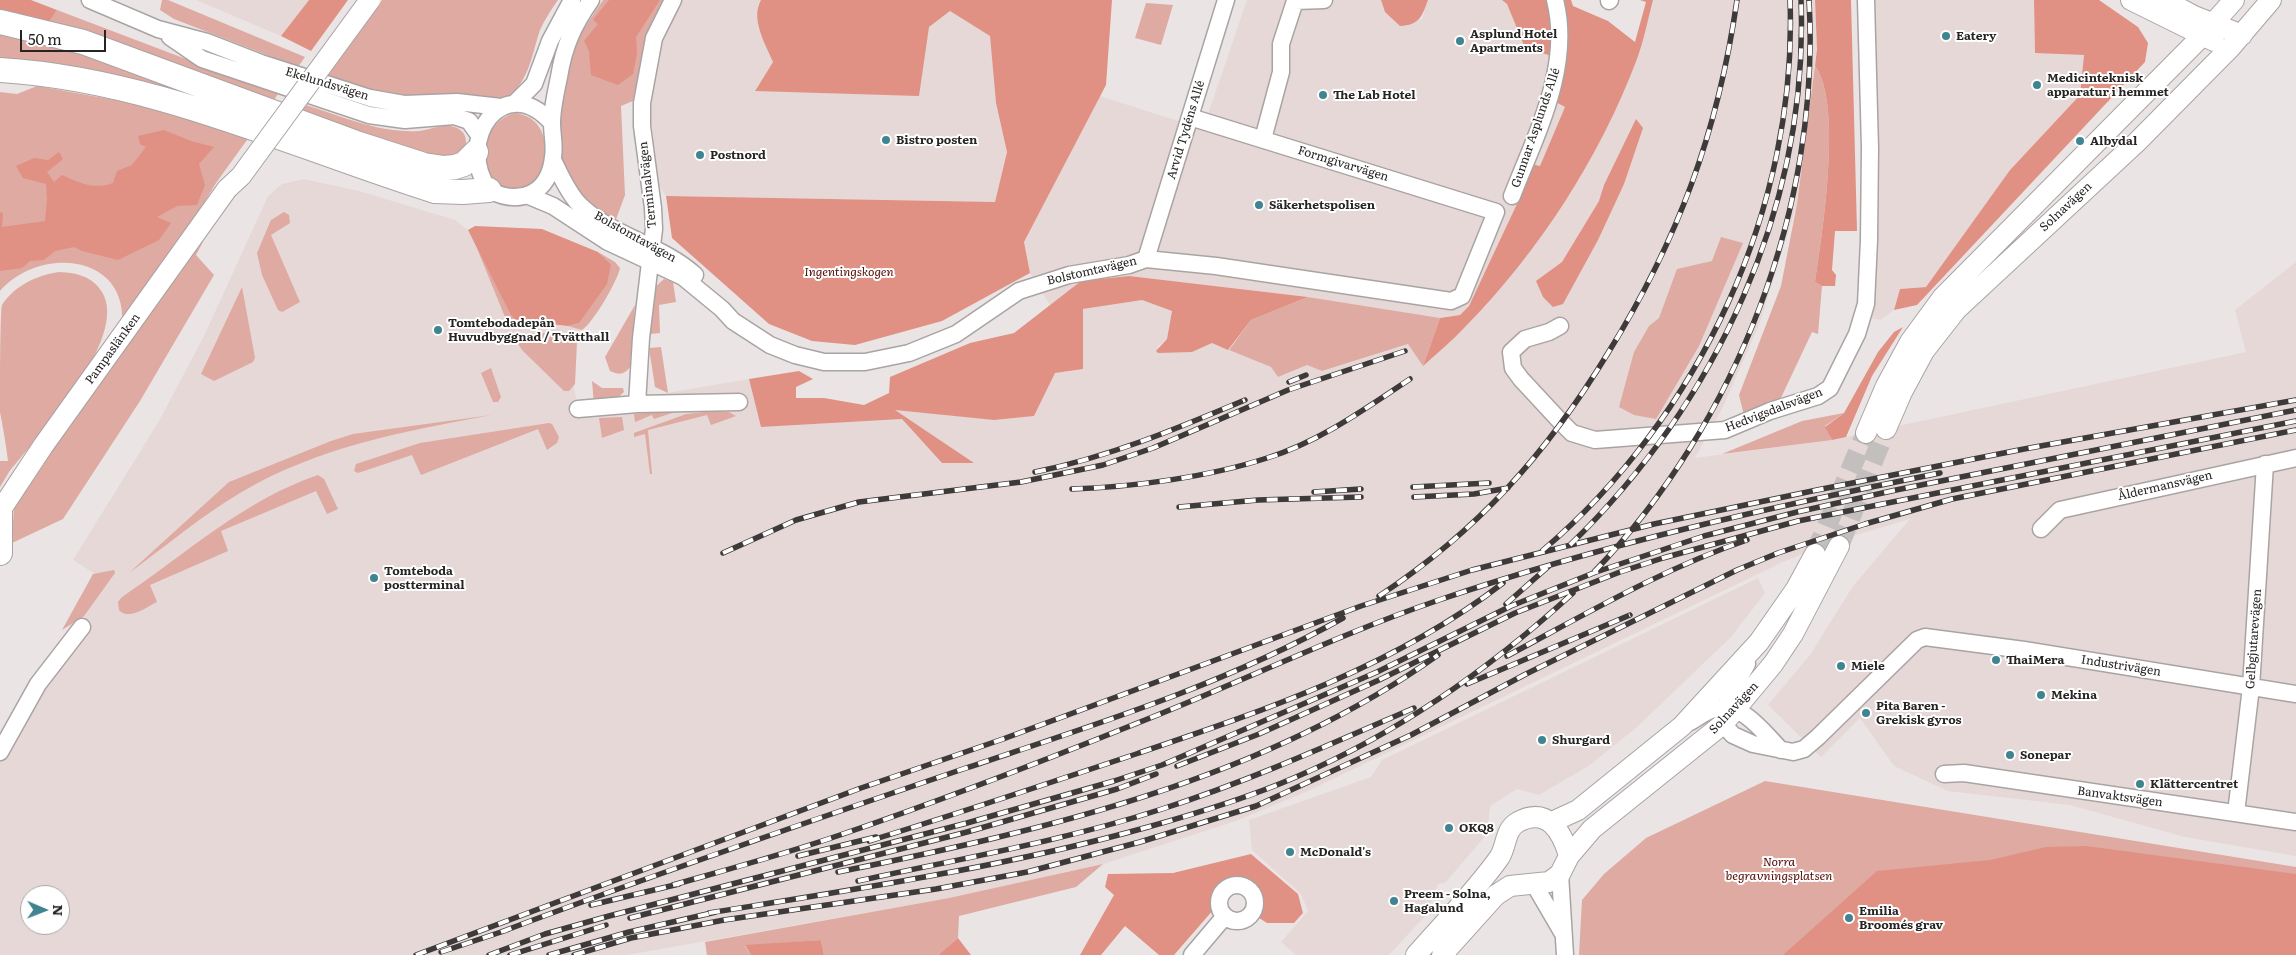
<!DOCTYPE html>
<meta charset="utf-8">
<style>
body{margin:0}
#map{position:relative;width:2296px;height:955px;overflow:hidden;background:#eae5e4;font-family:Literata,serif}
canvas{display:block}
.north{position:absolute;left:20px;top:885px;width:50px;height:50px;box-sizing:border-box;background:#fff;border:1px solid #a9a8a7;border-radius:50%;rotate:91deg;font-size:14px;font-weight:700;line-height:20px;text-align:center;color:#272524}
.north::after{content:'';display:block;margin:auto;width:18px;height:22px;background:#3f8490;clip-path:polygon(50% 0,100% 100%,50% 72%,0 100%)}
.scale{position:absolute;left:20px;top:30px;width:86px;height:22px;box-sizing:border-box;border:2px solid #272524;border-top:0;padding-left:6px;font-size:15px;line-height:18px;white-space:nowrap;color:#272524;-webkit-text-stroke:4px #fff;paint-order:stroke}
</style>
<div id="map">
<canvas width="2296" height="955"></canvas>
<div class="north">N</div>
<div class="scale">50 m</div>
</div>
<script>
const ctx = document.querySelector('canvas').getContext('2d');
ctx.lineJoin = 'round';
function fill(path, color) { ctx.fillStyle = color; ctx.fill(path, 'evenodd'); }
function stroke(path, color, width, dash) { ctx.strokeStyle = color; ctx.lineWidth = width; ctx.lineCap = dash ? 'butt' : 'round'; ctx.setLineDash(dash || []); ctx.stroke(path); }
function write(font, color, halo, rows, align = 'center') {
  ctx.font = font + ' Literata,serif'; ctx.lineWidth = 4; ctx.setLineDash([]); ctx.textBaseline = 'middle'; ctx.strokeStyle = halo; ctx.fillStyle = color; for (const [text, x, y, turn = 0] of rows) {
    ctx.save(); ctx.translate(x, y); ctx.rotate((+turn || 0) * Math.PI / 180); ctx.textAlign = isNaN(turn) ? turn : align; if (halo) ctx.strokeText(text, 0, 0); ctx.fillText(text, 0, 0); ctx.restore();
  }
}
fill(new Path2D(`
 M196,0H309L281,36Z
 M681,0H761L758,5L759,28L773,62L755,90L929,27L950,11L990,36L996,103L1007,152L995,202L666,196L659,186L649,99L657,55L667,28Z
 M1247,0H1381L1385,12L1422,19L1428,0H1502L1507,4L1525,48L1562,59L1552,100L1565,107L1540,167L1531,164L1516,206L1483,278L1469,306L1460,315L1440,318L1308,297L1129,276L1081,281L1050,305L1030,273L1024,242L1100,96L1203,129Z
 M1653,0H1815L1817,49L1797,204L1759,325L1723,407L1695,458L1832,440L2246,352L2235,310L2296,262V856L2185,837L2070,805L1948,791L1894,766L1860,718L1821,757L1768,705L1810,655L1853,586L1910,519L1836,541L1785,561L1308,791L1236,821L1103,864L949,898L627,955H0V749L98,576L73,560L159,421L204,336L268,196L282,184L304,179L359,191L455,220L468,230L475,226L542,229L612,285L573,341L571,372L578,408L749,379L761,427L902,419L942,463L894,409L994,420L1034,416L1055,373L1083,369V309L1142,300L1172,311L1167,339L1157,347L1192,352L1212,343L1271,367L1278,377L1307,365L1323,371L1409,344L1423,365L1570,194L1606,129L1637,58ZM30,895H60V925H30Z
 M1874,0H2034L2035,52L2084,55L2080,95L2010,170L1926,287L1900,289L1894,310L1881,320L1870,318Z
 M1758,578L1765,593L1731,637L1637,727L1590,765L1539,795L1517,789L1490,806L1487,834L1445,883L1438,884L1425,916L1389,955H1296L1281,942L1308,911L1301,894L1252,850L1249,820L1371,777L1382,760Z`), '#e6d8d6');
fill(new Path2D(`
 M162,0H168L305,57L298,67L174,19L160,10Z
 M382,0H558C551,10 545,19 540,30C531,57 528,89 499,101L408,99L325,79Z
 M603,0H665C647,32 640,65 633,101L621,106L625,195L615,222L581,199L562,160L559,101L568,61L579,36Z
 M1146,3L1173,5L1161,45L1135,38Z
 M57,10L278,94L272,103L48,24Z
 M0,31L53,42L245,111L0,62Z
 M1815,66C1843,103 1822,236 1815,282L1822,286L1818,334L1812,332L1779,402L1744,416L1739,395L1781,286L1797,204Z
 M37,86L143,105L252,133L216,183L179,244L122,325C128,253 39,246 0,291V92L17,94Z
 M306,105C343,117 379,133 419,131C431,130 445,122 457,128C468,133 467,144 464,154L449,164L297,117Z
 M516,113C563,121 546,190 516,192C511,192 503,189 497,188C494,181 488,173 486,166C481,144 493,117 516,113Z
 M284,212L289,215L290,223L271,235L300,302L282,312L278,310L262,275L257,253L271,220Z
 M472,236L516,320L528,322L509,327Z
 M1721,237L1743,243L1699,346L1656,419L1634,415L1619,407L1634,352L1649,326L1659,318L1677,269L1712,261Z
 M204,240L196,255L214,275L140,401L63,519L12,543L14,504L171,283Z
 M598,252L615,262L620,268C617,282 593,323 582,330L568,326L579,323L611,264Z
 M59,272C77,273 92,276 102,292C130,338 37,437 9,472L0,487V461H8C6,444 3,428 0,412C0,402 0,310 2,305C14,286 37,275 59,272Z
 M664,279L673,282L676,302L659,305L660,333L650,334L655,287Z
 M242,287L255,358L253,362L214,381L201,374Z
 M1308,297L1440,318L1423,366L1408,344L1322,371L1307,365L1278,377L1271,367L1229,350L1251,320Z
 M635,305L630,367C624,375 619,375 610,371L605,357Z
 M545,333L560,335L577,342L575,384L569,391H564L522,350L512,334Z
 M661,347L668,393L655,387L649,348Z
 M491,368L501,397L498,402H493L481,373Z
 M592,381L602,388H623L624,392L612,403L594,405Z
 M681,410L654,419L652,415L635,422L634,414Z
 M714,411L729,412L736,416L711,425L707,415L648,430L652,474H650L645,434L634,437V433L686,414Z
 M1844,413L1825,426L1832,440L1722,454L1802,421Z
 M492,415C405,431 317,447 240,493C201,516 166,546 129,573L229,482L331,441L353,434Z
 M622,417L624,430L602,438L599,418Z
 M549,423L552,424L559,437L557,443L547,450L538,429L421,475L412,455L358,473L354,471L356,464L420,443Z
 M318,475L324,479L338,509L327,514L316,491L221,531L228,551L150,585L157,602C146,607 129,621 119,610L118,602L122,597C186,554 244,500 318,475Z
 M114,570L115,573L84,616L62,630L93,574Z
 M1765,781L2296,867V955H1579L1582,900L1604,874L1646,838Z
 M1103,864L1076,887L959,916L958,938L938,955H824L821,940L745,946L751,955H707L705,942L949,898Z`), '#deaaa1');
fill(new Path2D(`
 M0,0H31L57,10L48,24L0,12Z
 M309,0H348L311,51L281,36Z
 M609,0H660L636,37L637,53L633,74L618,85L591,75L589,51L584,41L598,24L593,20Z
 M761,0H1112L1106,85L1024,242L1030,273L942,321L855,345L812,341L769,324L672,238L666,196L995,202L1007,152L996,103L990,36L950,11L929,27L919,96L755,91L773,62C766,45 750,19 761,0Z
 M1381,0H1428C1422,17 1419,25 1400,26L1385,12Z
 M1502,0H1571L1573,6L1608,21L1635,42L1646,2L1640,0H1653C1648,19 1644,40 1637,59C1600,157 1539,252 1465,327C1452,341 1437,353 1423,366L1440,318L1460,315L1469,306L1516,206L1531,164L1540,166L1565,107L1552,100L1562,59L1525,48L1507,4Z
 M1815,0H1851L1857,231H1835L1832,270L1836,275L1835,286H1822L1815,282C1822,236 1843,103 1815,66L1817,49Z
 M2034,0H2099L2138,27L2148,43L2145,62L1917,305L1894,310L1900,289L1926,287L2010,170L2080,95L2084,55L2035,53Z
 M1636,119L1643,128L1624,184L1598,240L1563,304L1553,307L1543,297L1536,281L1562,262L1599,201L1604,185Z
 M164,130L191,141L214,147L199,164L205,185L197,205L177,206L157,217L171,223L159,240L118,260L82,251L74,247L55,251L44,260L30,261L22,268L0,271V212L3,213L2,227L45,221L47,199L46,184L23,178L16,166L34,158L48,160L59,152L63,159L47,172L54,182L62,175C80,183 94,190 113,183L117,171L132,165L146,147L140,144L138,136Z
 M475,226L542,229L598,252L611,264L607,284L579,323L568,326L516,320L511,315L468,230Z
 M1129,276L1308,297L1251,320L1228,350L1212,343L1192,352L1158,353L1156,351L1167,339L1172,311L1142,300L1083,309V369L1055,373L1034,416L994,420L895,410L974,463H942L902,419L761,427L749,379L799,371L813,379L796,387V398H824L864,405L889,393L890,377L970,343L1014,333L1081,281Z
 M1903,327L1872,376L1846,437L1832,440L1825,427L1844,413L1878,352L1894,332Z
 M2086,846L2296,874V955H1783L1877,871L1990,860L2046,847Z
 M1251,854L1298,894L1303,913L1294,923H1267L1256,916C1257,910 1261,902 1260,896C1260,873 1212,863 1214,909L1174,955H1159L1125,926L1101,955H1080L1114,895L1105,887L1108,874L1173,873Z
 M958,938L971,955H938Z
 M821,940L824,955H751L745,945Z`), '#e09184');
stroke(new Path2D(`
 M1839,546L1886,429
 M1815,554L1866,433`), '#c3bfbe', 20, [20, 10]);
const minor = new Path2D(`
 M90,0L158,29L207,42L261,63L370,98L404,104L457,102L501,107
 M1609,1L1610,0
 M170,37L202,59L369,115L405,120L454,116L469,121L479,135
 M515,103L534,84L550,41L572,0
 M552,123C504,69 454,140 489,190C520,206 549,194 553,157C555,146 552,135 552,123C552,108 556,92 559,77C564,46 573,26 591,0
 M1263,139L1281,72V44L1295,1L1324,0
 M553,160C560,174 567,191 578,203C610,236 661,244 695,275
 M529,196L553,206L608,242L683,277L722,309L733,321L770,345L795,355L824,362H865L909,353L956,334L1019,291L1069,275L1129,265L1146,259L1216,266L1451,301L1462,296L1496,212L1190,117
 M1512,196C1536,134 1572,67 1555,0
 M1146,259L1226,0
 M1560,326L1549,332L1525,339L1511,352L1513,368L1521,379L1560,421L1572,433L1595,440L1725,430L1770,411L1818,396L1830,388L1857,334L1866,304L1869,240L1870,148L1866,0
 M637,404L641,338L654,229L653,208L642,126V103L654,38L673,0
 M578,409L637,404L739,402
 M2041,529L2060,510L2296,458
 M1747,664L1729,696L1723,724L1733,735L1753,744L1793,752L1804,749L1818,737L1917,640L1925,637L2024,650L2296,694
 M1690,722C1697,718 1705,712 1714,709C1741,700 1764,733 1781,750
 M0,752L38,684L82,627
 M1944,774L1964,773L2296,822
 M2236,813L2251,687L2265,464
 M1560,874L1565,955
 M1534,884L1562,932
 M1219 903a18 18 0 1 1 36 0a18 18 0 1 1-36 0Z
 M1192,955L1225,916`);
const major = new Path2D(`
 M2131,0L2214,41
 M2164,0L2194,16L2242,35
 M1886,429L1902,392L1924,351L1956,310L2137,142L2230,48L2271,0
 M1866,433L1886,386L1910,342L1943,297L2202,36L2234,0
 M0,511L43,446L227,189
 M1552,822L1578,810L1682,726L1759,642L1796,589L1815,554
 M1416,955C1444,923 1474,893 1499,858C1507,847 1504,830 1518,822C1548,806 1562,832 1569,856
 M1442,955L1496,895L1510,886L1549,882L1560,874L1569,856L1592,829L1723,724L1773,664L1793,634L1839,546`);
const highway = new Path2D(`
 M0,22L83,42L359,144L424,165L444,168L455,167L464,164L476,152
 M0,70C152,79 292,146 435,191L463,192L489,190
 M0,514V553`);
stroke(minor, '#a9a4a3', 19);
stroke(major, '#a9a4a3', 22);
stroke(highway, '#a9a4a3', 26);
stroke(minor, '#fff', 16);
stroke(major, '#fff', 20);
stroke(highway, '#fff', 24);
const rail = new Path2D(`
 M1289,382L1306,375
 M1035,472C1109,457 1176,429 1245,400
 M1413,487L1489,483
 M1072,489C1133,487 1209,477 1267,458C1319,442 1365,409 1410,379
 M1314,492L1361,489
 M1414,497L1474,494L1508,488
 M1179,507L1258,500L1361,497
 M1570,545C1716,403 1809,206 1801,0
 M1542,551C1699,418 1798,207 1790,0
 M723,553L796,520L859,502L1021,482L1103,465L1153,448L1288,390L1405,351
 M1594,572C1737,423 1821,206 1809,0
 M1379,596C1478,531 1547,453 1608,353C1678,240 1718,132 1737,0
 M1506,604L1549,566
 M1507,656C1586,614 1662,569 1747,540
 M1467,684L1630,615
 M1177,766L1259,734L1379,680L1515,613L1620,572L1663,558L1798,521L2296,421
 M869,841C960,813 1049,783 1139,753C1266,710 1396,666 1503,583
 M798,856L876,837
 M838,872C1046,830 1262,780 1438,655
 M858,881C959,859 1063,841 1162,809C1249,781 1331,744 1414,708
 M673,885C729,869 785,854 840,835C940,801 1038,763 1135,724C1237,684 1336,635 1439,600C1603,544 1771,507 1940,473
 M591,905L679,884
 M709,913C857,889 1005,867 1148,827C1198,813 1248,798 1296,777C1398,733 1491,668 1573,593
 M630,918L967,832L1117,789L1156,774
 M501,932C655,874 810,821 966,768C1094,725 1224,685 1343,618
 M441,952L507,930
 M416,955L861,788L1003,739L1361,606L1472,570L1654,524L1817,490L2024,449L2296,400
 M489,955L545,934L609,916L967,823L1114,781L1162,765L1377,672L1511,606L1596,572L1704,536L1797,512L1896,490L2296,410
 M510,955L606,925
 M549,955L629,932L716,912
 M574,955L631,938L724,920L936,889L1027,872L1140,842L1256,806L1411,735L1526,674L1737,570L1778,553L1865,524L1952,499L2296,430`);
stroke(rail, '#3d3a39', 5.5);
stroke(rail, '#fff', 4, [11]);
const majorBridge = new Path2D(`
 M227,189L241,176L370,0`);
stroke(majorBridge, '#a9a4a3', 22, []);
stroke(majorBridge, '#fff', 20);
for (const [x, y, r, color] of [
 [1946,36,5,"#3f8490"],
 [1460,41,5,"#3f8490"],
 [2037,85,5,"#3f8490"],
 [1323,95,5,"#3f8490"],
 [886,140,5,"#3f8490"],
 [2080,141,5,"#3f8490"],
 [700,155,5,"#3f8490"],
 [1259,205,5,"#3f8490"],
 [438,330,5,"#3f8490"],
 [374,578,5,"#3f8490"],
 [1996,660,5,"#3f8490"],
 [1841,666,5,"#3f8490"],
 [2041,695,5,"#3f8490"],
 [1866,713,5,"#3f8490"],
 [1542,740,5,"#3f8490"],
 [2010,755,5,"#3f8490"],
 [2140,784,5,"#3f8490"],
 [1449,828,5,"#3f8490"],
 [1290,852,5,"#3f8490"],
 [1394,901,5,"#3f8490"],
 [1849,918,5,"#3f8490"]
]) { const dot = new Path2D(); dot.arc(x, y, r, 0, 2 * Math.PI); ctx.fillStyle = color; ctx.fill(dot); stroke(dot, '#fff', 2); }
write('bold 12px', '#272524', '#fff', [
 ["Asplund Hotel",1470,34],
 ["Apartments",1470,48],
 ["Eatery",1956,36],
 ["Medicinteknisk",2047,78],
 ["apparatur i hemmet",2047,92],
 ["The Lab Hotel",1333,95],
 ["Bistro posten",896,140],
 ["Albydal",2090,141],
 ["Postnord",710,155],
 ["Säkerhetspolisen",1269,205],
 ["Tomtebodadepån",448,323],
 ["Huvudbyggnad / Tvätthall",448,337],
 ["Tomteboda",384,571],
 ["postterminal",384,585],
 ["ThaiMera",2006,660],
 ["Miele",1851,666],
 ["Mekina",2051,695],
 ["Pita Baren -",1876,706],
 ["Grekisk gyros",1876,720],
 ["Shurgard",1552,740],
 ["Sonepar",2020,755],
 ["Klättercentret",2150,784],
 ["OKQ8",1459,828],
 ["McDonald's",1300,852],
 ["Preem - Solna,",1404,894],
 ["Hagalund",1404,908],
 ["Emilia",1859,911],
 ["Broomés grav",1859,925]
], 'left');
write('12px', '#272524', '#fff', [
 ["Ekelundsvägen",327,84,17],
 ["Gunnar Asplunds Allé",1536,128,-71],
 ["Arvid Tydéns Allé",1186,130,-73],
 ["Formgivarvägen",1343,164,17],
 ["Terminalvägen",648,185,-96],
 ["Solnavägen",2066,207,-43],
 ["Bolstomtavägen",635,237,29],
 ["Bolstomtavägen",1092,271,-13],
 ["Pampaslänken",113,349,-54],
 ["Hedvigsdalsvägen",1774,410,-21],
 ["Åldermansvägen",2165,486,-13],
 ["Gelbgjutarevägen",2254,639,-86],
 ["Industrivägen",2121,666,9],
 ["Solnavägen",1734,708,-47],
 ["Banvaktsvägen",2120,797,8]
]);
write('italic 12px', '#530c06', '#fff', [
 ["Ingentingskogen",849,272],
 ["Norra",1779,862],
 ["begravningsplatsen",1779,876]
]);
</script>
